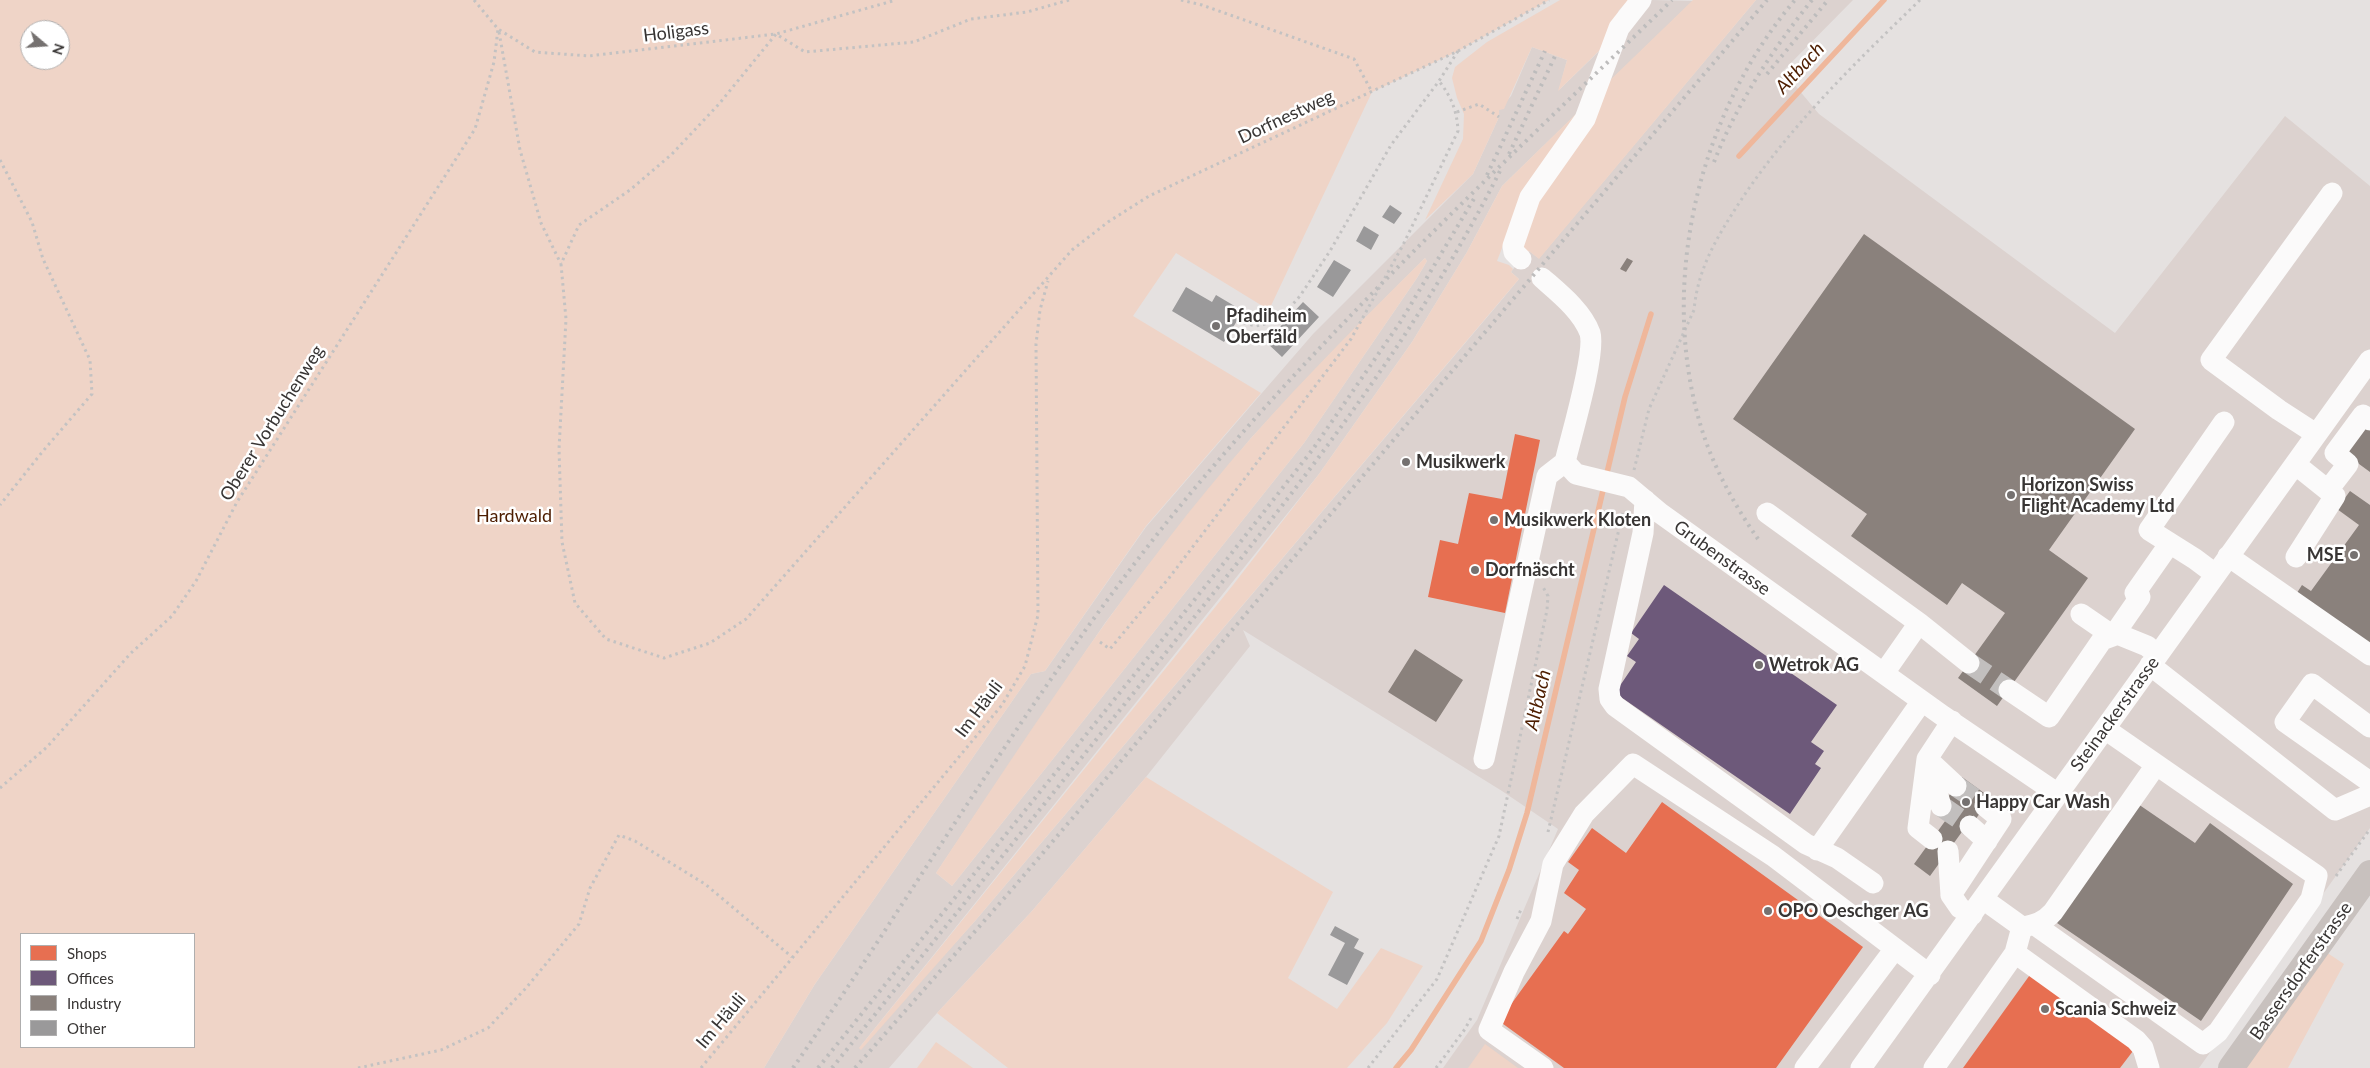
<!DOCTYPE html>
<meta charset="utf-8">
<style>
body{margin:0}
#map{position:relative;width:2370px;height:1068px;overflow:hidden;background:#e5e1e0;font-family:Lato,sans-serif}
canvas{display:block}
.legend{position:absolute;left:20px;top:933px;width:175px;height:115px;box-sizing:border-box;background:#fff;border:1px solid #afaeae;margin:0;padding:6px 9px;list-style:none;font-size:15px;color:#383534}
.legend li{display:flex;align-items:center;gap:10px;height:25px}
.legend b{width:25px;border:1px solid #afaeae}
.north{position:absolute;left:20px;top:20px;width:50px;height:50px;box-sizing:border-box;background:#fff;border:1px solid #afaeae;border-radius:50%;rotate:108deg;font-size:14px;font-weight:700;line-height:20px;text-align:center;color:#383534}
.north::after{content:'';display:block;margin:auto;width:18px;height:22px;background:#757170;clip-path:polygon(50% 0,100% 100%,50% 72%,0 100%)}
</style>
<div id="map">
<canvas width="2370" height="1068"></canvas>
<ul class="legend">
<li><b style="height:14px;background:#e76f51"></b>Shops</li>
<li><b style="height:14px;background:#6d597a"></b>Offices</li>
<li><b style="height:14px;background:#8a817c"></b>Industry</li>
<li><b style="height:14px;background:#9a999a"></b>Other</li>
</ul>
<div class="north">N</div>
</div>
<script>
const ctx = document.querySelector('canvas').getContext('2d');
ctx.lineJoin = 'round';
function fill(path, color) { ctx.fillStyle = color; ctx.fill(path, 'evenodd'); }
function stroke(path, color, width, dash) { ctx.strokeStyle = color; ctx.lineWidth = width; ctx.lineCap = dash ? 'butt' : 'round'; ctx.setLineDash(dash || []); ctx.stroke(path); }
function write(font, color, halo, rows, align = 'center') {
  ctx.font = font + ' Lato,sans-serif'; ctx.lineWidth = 5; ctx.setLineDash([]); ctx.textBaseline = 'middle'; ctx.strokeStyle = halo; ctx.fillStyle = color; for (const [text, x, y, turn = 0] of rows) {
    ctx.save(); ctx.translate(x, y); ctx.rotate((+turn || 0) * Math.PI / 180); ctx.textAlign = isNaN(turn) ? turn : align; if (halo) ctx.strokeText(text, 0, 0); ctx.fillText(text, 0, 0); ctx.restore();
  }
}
fill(new Path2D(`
 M1652,0L1693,1L1502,186L1467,252L1412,342L1319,474L859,1048L975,921L1500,302L1519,279L1511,272L1521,259L1529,251L1539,258L1756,0H1853L1783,71L1819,114L2115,333L2285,116L2370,186V828L2199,1068H1443L1477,1020L1558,829L1502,791L1243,630L1250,646L1146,777L1032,911L937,1013L889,1068H764L815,984L1031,674L1045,671L1146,527L1313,334L1473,174L1499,117V109L1511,96L1532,47L1567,60L1559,90ZM1425,258L1427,261L1417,278L1304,443L952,886L936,873L1105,623L1169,539L1251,438L1334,350Z`), '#dcd2cf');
fill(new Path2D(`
 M0,0H1549L1458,51L1372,92L1269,310L1176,253L1133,316L1261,393L1146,526L1045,671L1031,674L815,984L764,1068H0ZM30,30H60V60H30ZM21,934H194V1047H21Z
 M1560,0H1629L1619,10L1603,47L1558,91L1567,60L1532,47L1504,109L1499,110V117L1473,174L1425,220L1463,139L1464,114L1457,98L1452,78L1455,67L1487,42Z
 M1693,0H1756L1539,259L1529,251L1527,253L1522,249L1531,209L1604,86Z
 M1583,107L1523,194L1497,261L1509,265L1513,269L1511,272L1519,279L975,921L861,1050L859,1048L1233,585L1319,474L1412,342L1467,252L1502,186Z
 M1425,258L1427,261L1417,278L1304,443L952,886L936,873C1035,724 1133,572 1252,437C1307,375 1366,316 1425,258Z
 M1146,777L1333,892L1288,978L1337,1009L1381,948L1423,966L1387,1023L1347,1068H1008L937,1013L1032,911Z
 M2326,952L2344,964L2288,1068H2245Z
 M936,1042L973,1068H917Z
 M1485,1044L1518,1068H1468Z`), '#efd4c7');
fill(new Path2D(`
 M1515,434L1540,440L1505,613L1428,597L1440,540L1458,544L1469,493L1502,499Z
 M1662,802L1863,947L1776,1068H1564L1499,1021L1564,931L1568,934L1586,909L1564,893L1579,870L1568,862L1592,828L1626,853Z
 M2032,972L2136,1047L2120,1068H1963Z`), '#e76f51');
fill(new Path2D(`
 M1664,585L1837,705L1811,742L1824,751L1815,764L1821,768L1790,814L1615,693L1636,662L1627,656L1639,639L1631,633Z`), '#6d597a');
fill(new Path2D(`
 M1864,234L2135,429L2049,550L2088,578L1997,706L1958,678L2005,613L1962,583L1947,605L1851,536L1867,514L1733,419Z
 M1627,258L1633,261L1626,272L1620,269Z
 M2365,423L2370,427V472L2344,453Z
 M2350,491L2370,505V646L2293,599L2302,585L2311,591L2359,525L2337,509Z
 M1415,649L1463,680L1436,722L1388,692Z
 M1962,777L1991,798L1967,831L1964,829L1930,876L1914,864L1948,817L1939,810Z
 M2138,804L2195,843L2210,823L2293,884L2201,1021L2057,923Z`), '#8a817c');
stroke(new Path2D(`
 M1739,156L1884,0
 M1606,477L1625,397L1651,314
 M1396,1068L1411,1050L1481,941L1509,870L1527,813L1604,486`), '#efb79b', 5.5);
fill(new Path2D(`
 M1390,205L1402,213L1394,224L1382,217Z
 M1364,226L1379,235L1371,250L1356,241Z
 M1334,260L1351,270L1333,297L1317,287Z
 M1186,287L1212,302L1216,295L1243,311L1224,342L1172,311Z
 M1303,302L1319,317L1282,357L1266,342Z
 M1335,926L1359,939L1354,948L1364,953L1347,985L1328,975L1345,943L1330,935Z`), '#9a999a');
stroke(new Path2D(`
 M1969,663L2009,690
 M1956,786L1985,806
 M1941,806L1970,826`), '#c2bfbe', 21, [21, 11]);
stroke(new Path2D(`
 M474,0L498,29L535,52L589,56L776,34L896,0
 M1069,0L1027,12L971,19L914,42L805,52L776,34L719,104L672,154L630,190L579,225L561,264L566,319L559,449L562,542L575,603L606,639L664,658L710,643L746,619L1072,250L1108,222L1149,196L1458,51L1549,0
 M1181,0L1202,5L1354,59L1372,92
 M499,32L520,150L541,223L561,264
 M1457,112L1479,104L1499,117
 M0,160L32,222L43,259L90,360L92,394L43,451L0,505
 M1244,323L1256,326L1278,321L1300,296L1330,251L1391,145L1439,81L1458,51
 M1634,470L1649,409L1694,310C1698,266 1719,234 1743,197C1793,123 1856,62 1920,0
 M1100,642L1110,649L1169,578L1351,339L1403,245L1458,131C1457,111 1452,98 1439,81
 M0,788L47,747L131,653L172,616L196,581L237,502L475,129L494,62L498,29
 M1548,832L1623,512
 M2336,876L2370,829
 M1517,919L1522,907
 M358,1068L441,1050L488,1028L526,988L579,924L590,888L619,835L635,841L705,884L792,957
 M701,1068L1002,705L1025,666L1038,615L1036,344L1040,310L1048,281
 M1368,1068L1437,979L1499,836L1547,610L1548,596L1543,587
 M1436,1068L1465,1029L1471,1018`), '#c3c2c2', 3, [2.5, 4]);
stroke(new Path2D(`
 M1521,259L1514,252L1513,246L1530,197L1585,119L1619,28L1641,0
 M1542,278C1559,293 1582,311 1590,333C1596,354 1571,436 1565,462
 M2316,434L2279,410L2211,360L2332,193
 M1565,462L1576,474L1629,487L1660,513L1943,716L2058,794
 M2295,464L2335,496L2296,557
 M2328,490L2348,464L2335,453L2363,415L2370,420
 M1645,500L1643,533L1609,689L1610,699L1615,706L1806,844L1837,858L1873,883
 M1767,513L1919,623L1884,673
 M2228,556L2370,655
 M2215,574L2195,559L2149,530L2224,422
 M2081,614L2113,636
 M1919,623L1969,663
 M2115,633L2147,646L2158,655
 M2150,665L2335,810L2370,795
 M2009,690L2049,717L2102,640L2113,636L2140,597L2135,593L2170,543
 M1952,721L1927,759L1956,786
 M2370,727L2312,684L2285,722L2370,782
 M1484,759L1547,476L1565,462
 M1927,759L1918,828L1932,839
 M1929,766L1941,806
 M1970,826L1987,841
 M1817,850L1922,701
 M1948,851L1951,895
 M1972,915L1960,908L1951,895L2001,819L1985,806
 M2035,925L2203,1044L2218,1032L2311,899L2317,876L2105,729
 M2022,927C2035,925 2044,922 2053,912L2156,765
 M2015,953L2136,1040L2143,1048L2149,1068
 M1543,1068L1489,1030L1514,972L1541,921L1553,864L1584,814L1633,764L1773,856L1930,975
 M1805,1068L1894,950
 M1861,1068L2370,360
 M1934,1068L2015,953L2022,927L1983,899`), '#fbfafa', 21);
stroke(new Path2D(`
 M2231,1068L2370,873`), '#c8c1be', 26);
stroke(new Path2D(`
 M1767,74L1828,0
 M1509,154L1556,54
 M1714,162C1737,103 1773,49 1812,0
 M1487,175L1545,51
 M1758,539C1733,503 1711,463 1699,420C1659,278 1700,112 1795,0
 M793,1068C916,890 1025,702 1159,532C1313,339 1495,172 1672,0
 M818,1068L1220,568L1313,449L1401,321L1475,197
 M832,1068C941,932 1051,796 1160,660C1284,505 1410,350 1500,171
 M855,1068L1014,887L1767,0`), '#bdbcbc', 4, [2.5, 5]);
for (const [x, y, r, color] of [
 [1216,326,5,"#757170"],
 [1406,462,5,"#757170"],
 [2011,495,5,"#757170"],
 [1494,520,5,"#757170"],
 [2354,555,5,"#757170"],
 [1475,570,5,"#757170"],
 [1759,665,5,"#757170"],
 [1966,802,5,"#757170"],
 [1768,911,5,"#757170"],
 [2045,1009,5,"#757170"]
]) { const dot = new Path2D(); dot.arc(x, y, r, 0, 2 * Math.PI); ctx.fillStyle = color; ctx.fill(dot); stroke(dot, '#fff', 2); }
write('18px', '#383534', '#fff', [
 ["Holigass",676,32,-7],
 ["Dorfnestweg",1286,117,-25],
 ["Oberer Vorbuchenweg",272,423,-58],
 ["Grubenstrasse",1722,558,36],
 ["Im Häuli",979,709,-53],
 ["Steinackerstrasse",2115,714,-54],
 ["Bassersdorferstrasse",2301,971,-55],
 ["Im Häuli",721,1021,-50]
]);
write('bold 18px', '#383534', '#fff', [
 ["Pfadiheim",1226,316],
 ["Oberfäld",1226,337],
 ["Musikwerk",1416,462],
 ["Horizon Swiss",2021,485],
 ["Flight Academy Ltd",2021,506],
 ["Musikwerk Kloten",1504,520],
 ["MSE",2344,555,"right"],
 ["Dorfnäscht",1485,570],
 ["Wetrok AG",1769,665],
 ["Happy Car Wash",1976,802],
 ["OPO Oeschger AG",1778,911],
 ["Scania Schweiz",2055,1009]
], 'left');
write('18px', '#4d1d00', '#fff', [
 ["Hardwald",514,516]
]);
write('italic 19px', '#4e1e01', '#fff', [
 ["Altbach",1800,68,-47],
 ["Altbach",1538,700,-77]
]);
</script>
